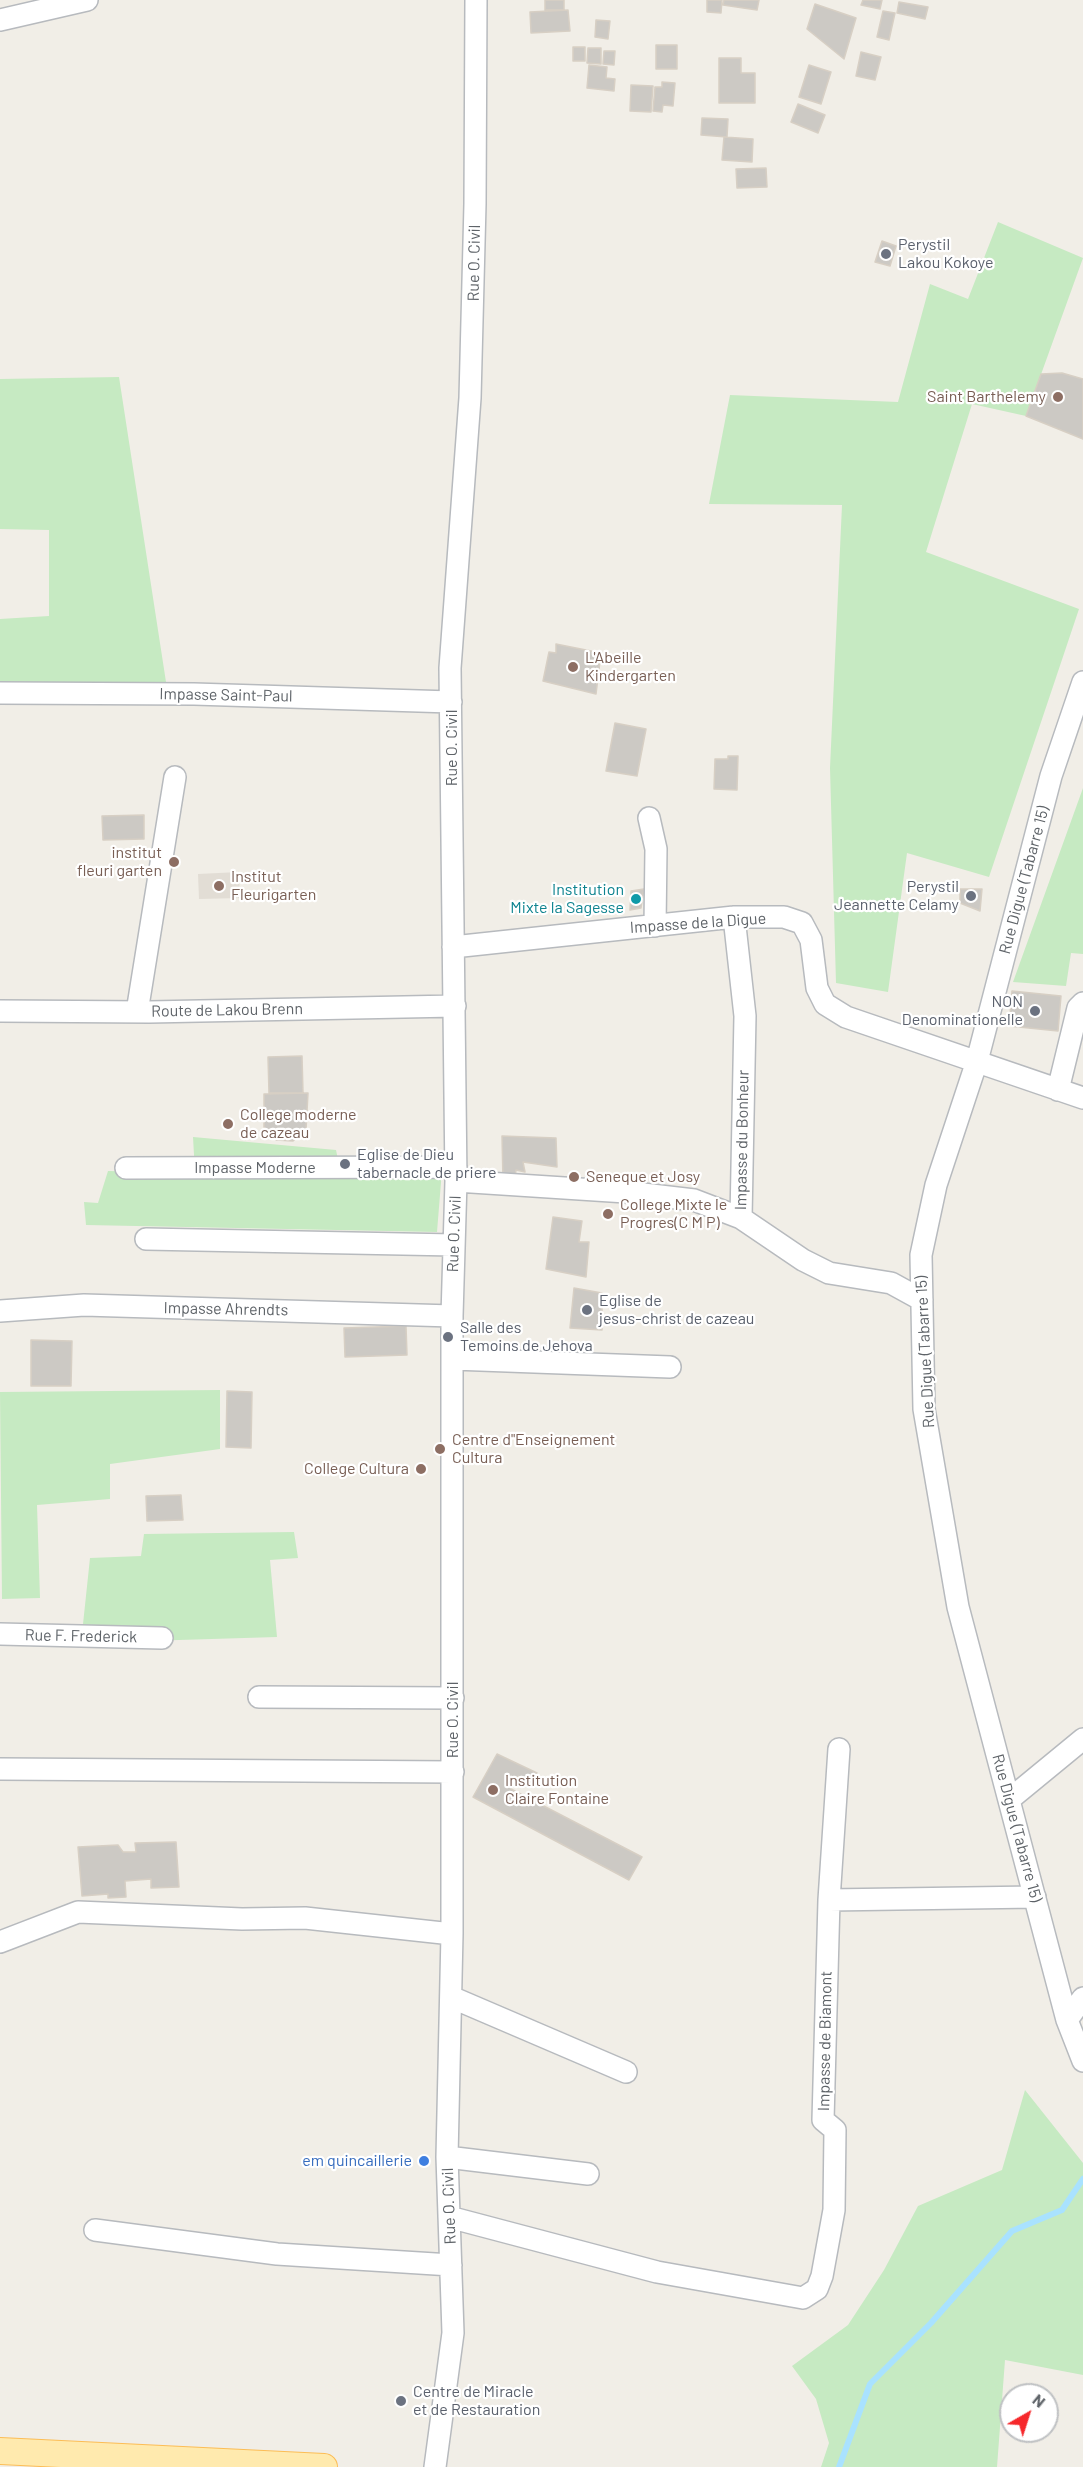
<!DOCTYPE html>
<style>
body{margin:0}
#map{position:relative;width:1083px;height:2467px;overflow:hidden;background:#f1eee7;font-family:Barlow,sans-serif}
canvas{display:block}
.north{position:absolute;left:999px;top:2383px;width:60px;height:60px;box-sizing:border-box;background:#fff;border:2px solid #bfc1c3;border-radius:50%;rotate:39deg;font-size:16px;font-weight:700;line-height:24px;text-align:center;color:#5e6368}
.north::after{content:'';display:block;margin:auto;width:21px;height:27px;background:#f6282b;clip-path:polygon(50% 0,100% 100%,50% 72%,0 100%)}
</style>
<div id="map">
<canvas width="1083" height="2467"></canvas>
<div class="north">N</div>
</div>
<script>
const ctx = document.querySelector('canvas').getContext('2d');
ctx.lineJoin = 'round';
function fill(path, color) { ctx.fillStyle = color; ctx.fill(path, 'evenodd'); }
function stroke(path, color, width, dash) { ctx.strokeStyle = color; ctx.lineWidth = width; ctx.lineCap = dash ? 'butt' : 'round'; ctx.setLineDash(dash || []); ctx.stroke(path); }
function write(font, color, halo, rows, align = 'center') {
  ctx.font = font + ' Barlow,sans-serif'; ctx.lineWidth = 4.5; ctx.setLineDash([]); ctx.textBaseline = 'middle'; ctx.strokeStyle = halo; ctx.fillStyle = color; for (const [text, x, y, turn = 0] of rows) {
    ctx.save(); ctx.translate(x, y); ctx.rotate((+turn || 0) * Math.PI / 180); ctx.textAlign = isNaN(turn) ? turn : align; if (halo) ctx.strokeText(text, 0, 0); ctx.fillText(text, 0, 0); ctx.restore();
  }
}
fill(new Path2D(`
 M239,872L240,898L199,899L198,874Z`), '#e2ddd5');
fill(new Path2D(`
 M998,222L1083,258L1026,416L972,404L926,552L1079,609L989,877L907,853L888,992L836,983L830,768L842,505L709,504L730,395L898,402L930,284L968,299Z
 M119,377L166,682L0,688V619L49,616V530L0,529V379Z
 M1083,788V954L1071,953L1066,986L1013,982Z
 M193,1137L336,1150L339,1164L442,1170L437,1232L86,1225L84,1202L98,1203L108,1171L195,1173Z
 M220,1390V1449L110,1464V1499L37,1505L40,1598L2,1599L0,1392Z
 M294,1532L298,1558L270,1560L277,1637L81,1643L90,1558L141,1556L144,1534Z
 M1025,2090L1083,2163V2375L1005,2360L997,2467H821L829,2443L816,2399L792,2366L848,2325L884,2270L918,2206L1002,2170Z`), '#c6eac2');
stroke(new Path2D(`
 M839,2467L870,2384L931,2323L1012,2231L1062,2210L1083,2179`), '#a9e2ff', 6);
const building = new Path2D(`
 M545,0H564V10H545Z
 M707,0H722L721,13L707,12Z
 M724,0H759L757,10L723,5Z
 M863,0H882L880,9L861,5Z
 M899,2L928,7L925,19L897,13Z
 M815,4L856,18L844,59L807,29Z
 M568,10L570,31L531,33L530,12Z
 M883,11L895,13L889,40L877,37Z
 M596,20L610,21L608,39L595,37Z
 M656,45H677V69H656Z
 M573,47H585V61H573Z
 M588,48H601V64L587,63Z
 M604,51H615L614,65L603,64Z
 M861,52L881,57L875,80L856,76Z
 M719,58H741V73H755V103H719Z
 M589,65L607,67L606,78L615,79L614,91L587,88Z
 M809,65L831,72L821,104L799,97Z
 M662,82L675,83L673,106L663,105L662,112L653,111L655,87H662Z
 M631,85L653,86L651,112L630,111Z
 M798,104L825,115L818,133L791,122Z
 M702,118L728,119L727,137L701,135Z
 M724,137L753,139L752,162L722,160Z
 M766,168L767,187L737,188L736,169Z
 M882,241L896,246L890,266L875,262Z
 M1062,373L1083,379V439L1026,416L1041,374Z
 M556,644L601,653L596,694L543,681L549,652L556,653Z
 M615,723L646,729L637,776L606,771Z
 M728,756H738L737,790L714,789L715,759H728Z
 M144,815V839L103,840L102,816Z
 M644,889L641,908L630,910L631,891Z
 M960,889H982L980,911L960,903Z
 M1012,991L1061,996L1058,1031L1009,1026Z
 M302,1056L303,1093H269L268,1057Z
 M308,1093L306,1130L293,1141L276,1140L264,1127V1094Z
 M502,1136L556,1138L557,1167L523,1162L525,1172L516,1170L515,1179L503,1181Z
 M553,1217L582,1221L579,1242H589L586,1277L546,1269Z
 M574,1288L602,1293V1330L570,1328Z
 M406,1326L407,1355L345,1357L344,1328Z
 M31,1340L72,1341L71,1386H31Z
 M227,1391L252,1392L251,1448L226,1447Z
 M181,1495L183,1520L147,1521L146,1496Z
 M497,1754L537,1773L532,1784L518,1776L511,1789L642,1857L629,1880L473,1797Z
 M176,1842L179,1887L151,1888V1879L125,1881L126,1897L108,1898V1894L82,1896L78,1847L118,1845L123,1852H136L135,1843Z`);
fill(building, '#ccc9c4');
stroke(building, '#d7cfc4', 1.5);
const minor = new Path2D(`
 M0,20L87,0
 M1083,682L1051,776L977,1061L936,1185L921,1255L924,1409L958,1607L1067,2020L1083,2061
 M0,693L194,694L451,702
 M649,818L656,849L655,926
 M453,947L734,917H784L802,923L811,940L817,988L825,1004L846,1017L1083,1098
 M0,1011L149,1012L455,1006
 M137,1012L175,777
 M1058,1090L1078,1008L1083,1003
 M126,1168L456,1167
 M456,1181L626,1192L694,1200L741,1218L745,1016L734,917
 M741,1218L803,1260L829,1273L891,1283L922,1300
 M146,1239L454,1245
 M0,1311L84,1305L452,1316
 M453,1359L670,1367
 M0,1634L162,1638
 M259,1697L453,1698
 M0,1769L453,1772
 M1010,1799L1083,1739
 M829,1900L839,1749
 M0,1942L78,1912L242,1919L305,1918L452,1934
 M451,1997L626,2072
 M1067,2020L1083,1998
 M447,2157L588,2174
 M449,2217L657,2272L803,2298L817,2289L822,2276L834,2210L835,2130L823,2120L829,1900L1035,1897
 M95,2230L277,2254L451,2265
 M435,2467L453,2333L447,2157L452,1934V1316L456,1181L450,668L470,398L475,204L476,0`);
const major = new Path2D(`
 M0,2451L324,2467`);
stroke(minor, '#b7babe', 24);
stroke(major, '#fcbd55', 28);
stroke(minor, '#fff', 21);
stroke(major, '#ffeaae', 26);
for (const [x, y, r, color] of [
 [886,254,6,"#6b7280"],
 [1058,397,6,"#8d6e63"],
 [573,667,6,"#8d6e63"],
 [174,862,6,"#8d6e63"],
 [219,886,6,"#8d6e63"],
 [971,896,6,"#6b7280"],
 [636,899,6,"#0f9aa8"],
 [1035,1011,6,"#6b7280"],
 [228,1124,6,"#8d6e63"],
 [345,1164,6,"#6b7280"],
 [574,1177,6,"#8d6e63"],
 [608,1214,6,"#8d6e63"],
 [587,1310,6,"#6b7280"],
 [448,1337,6,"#6b7280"],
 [440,1449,6,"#8d6e63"],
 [421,1469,6,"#8d6e63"],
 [493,1790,6,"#8d6e63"],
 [424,2161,6,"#3f7fe0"],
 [401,2401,6,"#6b7280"]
]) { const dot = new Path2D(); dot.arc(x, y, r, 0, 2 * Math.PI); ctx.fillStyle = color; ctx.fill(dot); stroke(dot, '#fff', 2); }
write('16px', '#5b616d', '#fff', [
 ["Perystil",898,245],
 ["Lakou Kokoye",898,263],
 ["Perystil",959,887,"right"],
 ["Jeannette Celamy",959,905,"right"],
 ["NON",1023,1002,"right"],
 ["Denominationelle",1023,1020,"right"],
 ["Eglise de Dieu",357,1155],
 ["tabernacle de priere",357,1173],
 ["Eglise de",599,1301],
 ["jesus-christ de cazeau",599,1319],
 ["Salle des",460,1328],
 ["Temoins de Jehova",460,1346],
 ["Centre de Miracle",413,2392],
 ["et de Restauration",413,2410]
], 'left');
write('16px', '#5e6368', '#fff', [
 ["Rue O. Civil",474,263,-89],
 ["Impasse Saint-Paul",226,695,1],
 ["Rue O. Civil",452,748,-90],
 ["Rue Digue (Tabarre 15)",1024,880,-75],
 ["Impasse de la Digue",698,923,-4],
 ["Route de Lakou Brenn",227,1010,-1],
 ["Impasse du Bonheur",742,1140,-89],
 ["Impasse Moderne",255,1168],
 ["Rue O. Civil",454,1234,-88],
 ["Impasse Ahrendts",226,1309,1],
 ["Rue Digue (Tabarre 15)",925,1352,-93],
 ["Rue F. Frederick",81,1636,1],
 ["Rue O. Civil",453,1720,-90],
 ["Rue Digue (Tabarre 15)",1017,1828,75],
 ["Impasse de Biamont",825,2041,-89],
 ["Rue O. Civil",449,2206,-92]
]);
write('16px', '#785e54', '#fff', [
 ["Saint Barthelemy",1046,397,"right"],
 ["L'Abeille",585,658],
 ["Kindergarten",585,676],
 ["institut",162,853,"right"],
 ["fleuri garten",162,871,"right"],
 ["Institut",231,877],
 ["Fleurigarten",231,895],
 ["College moderne",240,1115],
 ["de cazeau",240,1133],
 ["Seneque et Josy",586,1177],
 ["College Mixte le",620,1205],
 ["Progres(C M P)",620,1223],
 ["Centre d\"Enseignement",452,1440],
 ["Cultura",452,1458],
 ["College Cultura",409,1469,"right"],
 ["Institution",505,1781],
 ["Claire Fontaine",505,1799]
], 'left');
write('16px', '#0d838f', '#fff', [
 ["Institution",624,890],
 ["Mixte la Sagesse",624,908]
], 'right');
write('16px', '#366cbe', '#fff', [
 ["em quincaillerie",412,2161]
], 'right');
</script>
